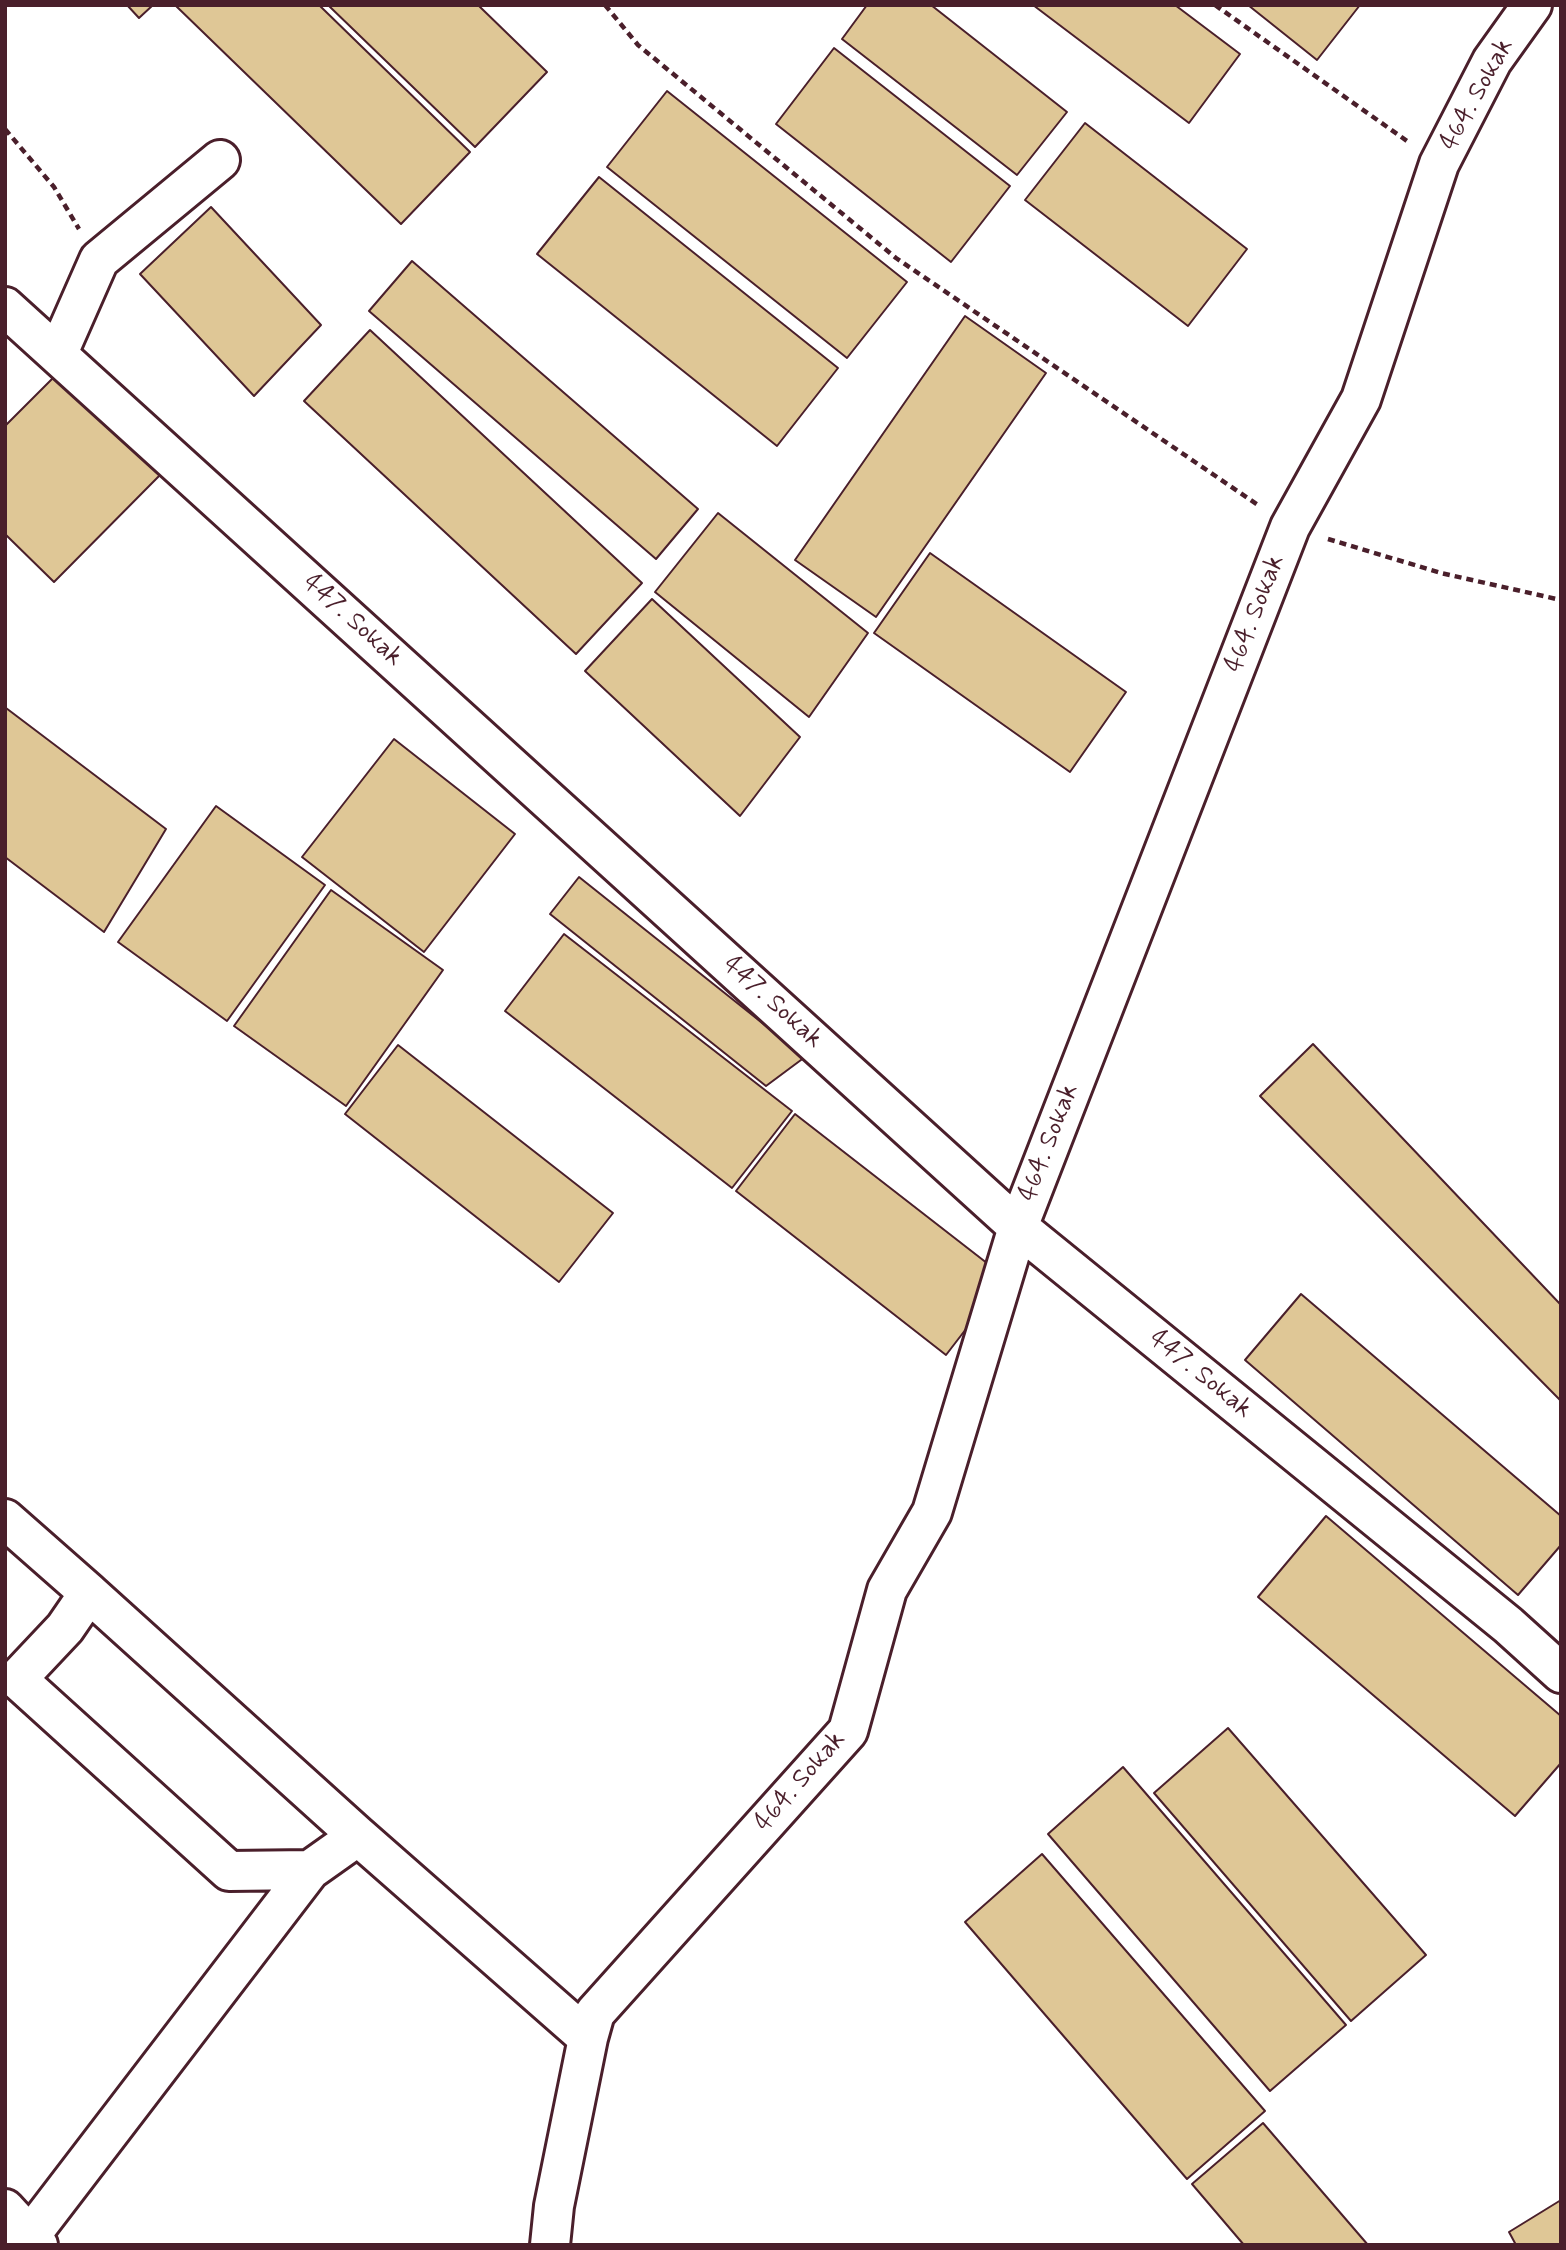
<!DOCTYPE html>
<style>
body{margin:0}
#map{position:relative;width:1566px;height:2250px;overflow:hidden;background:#fff;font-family:Mynerve,sans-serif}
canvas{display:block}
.frame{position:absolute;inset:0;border:7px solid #4a1f2b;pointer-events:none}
</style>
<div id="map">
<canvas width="1566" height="2250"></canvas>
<div class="frame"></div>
</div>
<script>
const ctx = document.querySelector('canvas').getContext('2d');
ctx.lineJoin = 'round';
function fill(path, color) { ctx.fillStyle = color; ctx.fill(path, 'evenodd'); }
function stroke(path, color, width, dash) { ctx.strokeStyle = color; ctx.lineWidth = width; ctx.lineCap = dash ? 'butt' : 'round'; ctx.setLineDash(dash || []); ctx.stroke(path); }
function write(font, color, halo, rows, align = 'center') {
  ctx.font = font + ' Mynerve,sans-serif'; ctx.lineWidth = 5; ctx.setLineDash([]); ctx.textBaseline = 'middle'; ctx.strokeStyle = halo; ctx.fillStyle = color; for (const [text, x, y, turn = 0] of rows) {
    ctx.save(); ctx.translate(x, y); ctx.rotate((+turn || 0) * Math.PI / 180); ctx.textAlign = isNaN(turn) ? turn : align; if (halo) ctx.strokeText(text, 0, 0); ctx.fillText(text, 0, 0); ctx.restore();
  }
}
const building = new Path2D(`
 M127,5H153L139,18Z
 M175,5H319L470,152L401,224Z
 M328,5H478L547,72L475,147Z
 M867,5H931L1067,112L1017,175L842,39Z
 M1033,5H1175L1240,54L1189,123Z
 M1248,5H1360L1317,60Z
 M834,48L1010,186L951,262L776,124Z
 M667,91L907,282L847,358L607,167Z
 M1085,123L1247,249L1188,326L1025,200Z
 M599,177L838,368L777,446L537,254Z
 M211,207L321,325L254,396L140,274Z
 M412,261L698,509L656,559L369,311Z
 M965,316L1046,373L876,617L795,560Z
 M370,330L642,583L576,654L304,401Z
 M61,370L163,472L54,582L5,534V426Z
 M718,513L868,633L809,717L655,592Z
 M930,553L1126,692L1070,772L874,633Z
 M652,599L800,737L740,816L585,671Z
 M6,708L166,829L104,932L5,857Z
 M394,739L515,834L424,952L302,857Z
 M216,806L325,885L227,1021L118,942Z
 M579,877L805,1057L766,1086L550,914Z
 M331,890L443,970L346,1106L234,1026Z
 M564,934L792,1111L732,1188L505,1011Z
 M1313,1044L1561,1305V1401L1260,1096Z
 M398,1045L613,1213L559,1282L345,1114Z
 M795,1114L992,1267L986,1303L946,1355L736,1191Z
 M1301,1294L1561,1516V1545L1518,1595L1245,1360Z
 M1326,1516L1561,1716V1763L1515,1816L1258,1597Z
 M1228,1728L1426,1955L1351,2021L1154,1793Z
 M1123,1767L1346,2025L1270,2091L1048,1834Z
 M1042,1854L1265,2111L1187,2179L965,1922Z
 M1263,2123L1368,2245H1244L1192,2184Z
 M1561,2200V2245H1516L1509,2232Z`);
fill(building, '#dfc796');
stroke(building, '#4a1f2b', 2);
const minor = new Path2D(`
 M5,307L1018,1227L1508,1625L1561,1673
 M58,353L99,260L220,160
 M5,1519L89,1593L65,1628L17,1679L229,1871L310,1870L358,1836L588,2038
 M89,1593L358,1836
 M5,2209L38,2245
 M23,2245L310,1870
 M550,2245L554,2206L588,2038L595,2013L848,1731L887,1590L932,1512L1018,1227L1290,527L1361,399L1439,164L1492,61L1532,5`);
stroke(minor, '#4a1f2b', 44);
stroke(new Path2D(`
 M605,5L638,45L896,258L1258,505
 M1215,5L1407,141
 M5,129L54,187L79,229
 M1328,539L1441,573L1561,600`), '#4a1f2b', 4.5, [7, 5]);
stroke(minor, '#fff', 38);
write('26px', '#4a1f2b', '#fff', [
 ["464. Sokak",1478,95,-61],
 ["464. Sokak",1256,614,-69],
 ["447. Sokak",352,621,42],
 ["447. Sokak",772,1003,42],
 ["464. Sokak",1050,1143,-69],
 ["447. Sokak",1200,1375,39],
 ["464. Sokak",801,1782,-49]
]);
</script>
